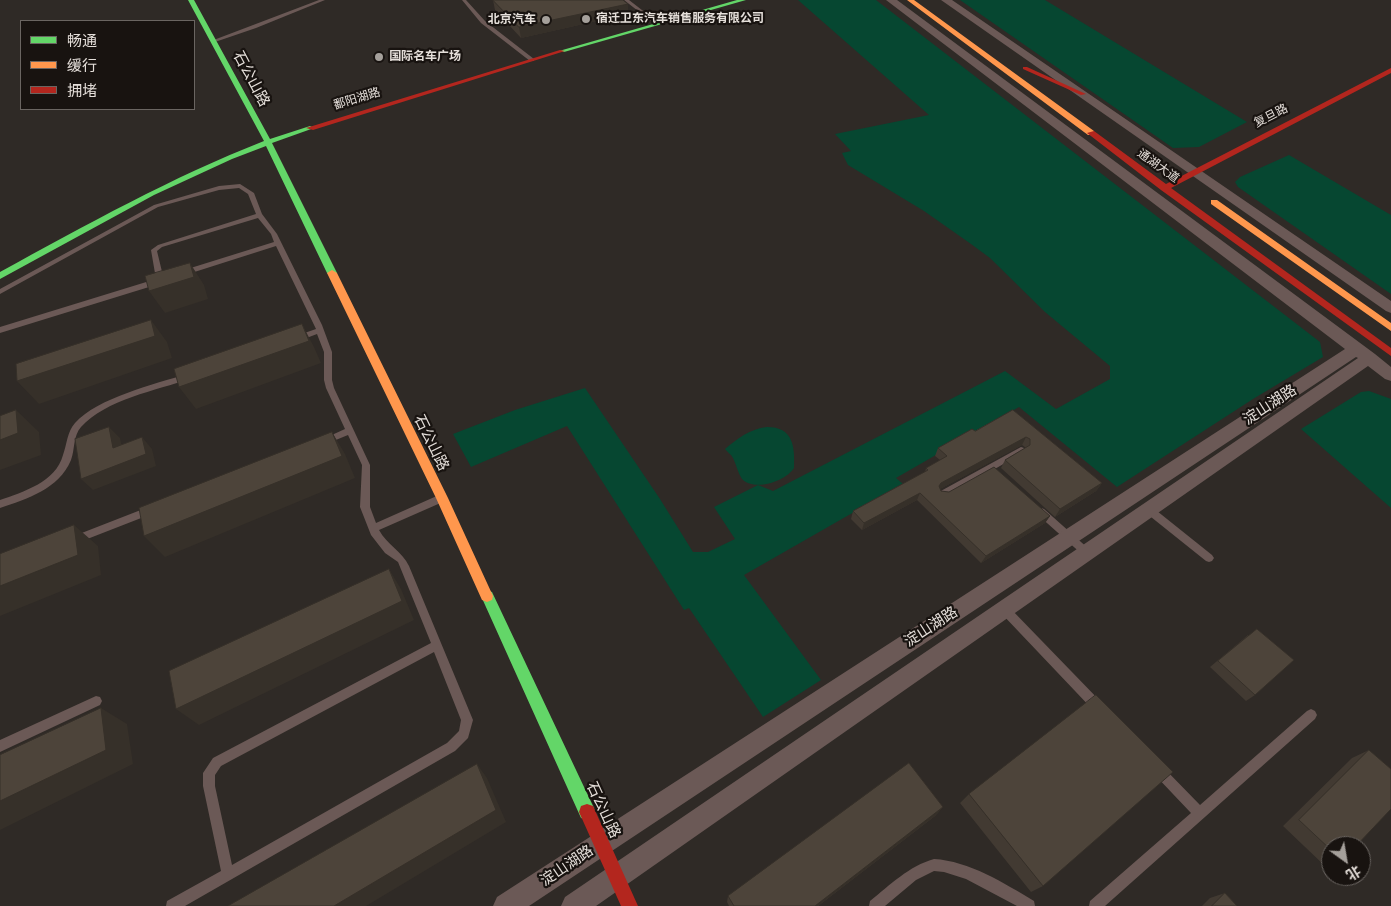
<!DOCTYPE html>
<meta charset="utf-8">
<style>
body{margin:0}
#map{position:relative;width:1391px;height:906px;overflow:hidden;background:#2f2a26;font-family:Lora,"Noto Sans SC",serif}
canvas{display:block}
.legend{position:absolute;left:20px;top:20px;width:175px;height:90px;box-sizing:border-box;background:#181310;border:1px solid #6a6561;margin:0;padding:6px 9px;list-style:none;font-size:15px;color:#e5dfda}
.legend li{display:flex;align-items:center;gap:10px;height:25px}
.legend b{width:25px;border:1px solid #6a6561}
.north{position:absolute;left:1321px;top:836px;width:50px;height:50px;box-sizing:border-box;background:#181310;border:1px solid #6a6561;border-radius:50%;rotate:148deg;font-size:14px;font-weight:700;line-height:20px;text-align:center;color:#e5dfda}
.north::after{content:'';display:block;margin:auto;width:18px;height:22px;background:#a5a09b;clip-path:polygon(50% 0,100% 100%,50% 72%,0 100%)}
</style>
<div id="map">
<canvas width="1391" height="906"></canvas>
<ul class="legend">
<li><b style="height:6px;background:#63d668"></b>畅通</li>
<li><b style="height:6px;background:#ff974d"></b>缓行</li>
<li><b style="height:6px;background:#b3261e"></b>拥堵</li>
</ul>
<div class="north">北</div>
</div>
<script>
const ctx = document.querySelector('canvas').getContext('2d');
ctx.lineJoin = 'round';
function fill(path, color) { ctx.fillStyle = color; ctx.fill(path, 'evenodd'); }
function stroke(path, color, width, dash) { ctx.strokeStyle = color; ctx.lineWidth = width; ctx.lineCap = dash ? 'butt' : 'round'; ctx.setLineDash(dash || []); ctx.stroke(path); }
function write(font, color, halo, rows, align = 'center') {
  ctx.font = font + ' Lora,"Noto Sans SC",serif'; ctx.lineWidth = 4.5; ctx.setLineDash([]); ctx.textBaseline = 'middle'; ctx.strokeStyle = halo; ctx.fillStyle = color; for (const [text, x, y, turn = 0] of rows) {
    ctx.save(); ctx.translate(x, y); ctx.rotate((+turn || 0) * Math.PI / 180); ctx.textAlign = isNaN(turn) ? turn : align; if (halo) ctx.strokeText(text, 0, 0); ctx.fillText(text, 0, 0); ctx.restore();
  }
}
fill(new Path2D(`
 M798,0H876L1320,342L1323,357L1253,399L1117,487L1019,407L896,478L903,484L744,575L821,680L763,717L689,608L684,610L567,426L471,467L453,434L515,410L585,388L660,499L693,552H708L735,539L714,507L758,485L773,491L1005,371L1056,409L1110,379V366L1045,312L990,258L971,244L924,211L848,165L842,153L851,151L835,134L929,115Z
 M960,0H1045L1247,122L1199,147L1173,148Z
 M1289,155L1391,215V294L1238,187L1235,182L1240,177Z
 M1369,391L1391,399V508L1301,429L1361,392Z
 M767,427C793,427 795,446 794,468C786,481 755,492 742,479C738,473 736,464 733,458C731,454 727,452 725,449C737,439 749,429 767,427Z`), '#064731');
fill(new Path2D(`
 M319,0H325L256,28L215,42L211,41Z
 M462,0H466L485,21L534,59V61H530L481,23Z
 M624,0H629L660,24L656,25Z
 M240,184L254,193L262,214L277,234L322,325L332,352V380L334,388L370,465V507L376,523L439,495L442,494L445,495L447,498L445,501L379,530C387,545 402,551 409,566L473,720L468,738L455,751L185,906H166L167,901L221,871L203,786V773L213,758L431,643L398,562L385,553L371,535L360,507L362,465L348,435L326,444L322,441L323,439L345,429L326,388L324,380V352L317,334L296,342L292,339L293,337L316,329L276,246L185,275H181L179,273L181,271L274,242L271,234L258,218L162,247L157,251L164,280L162,283L0,333V327L156,279L151,250L158,245L256,214L248,194L239,188L219,190L158,207L0,294V289L154,205L219,186ZM434,652L461,720L459,731L447,743L232,865L215,786V775L221,766Z
 M187,374L191,377L190,379C157,390 105,400 81,427C73,436 75,449 71,460C59,489 27,499 0,508V500C23,492 56,482 63,455C67,444 67,432 75,423C97,398 155,384 187,374Z
 M1021,447L1024,448L1025,450L1024,452L945,498H939L937,495L939,492Z
 M151,506L154,507L156,510L154,513L77,543L74,542L72,539L74,536Z
 M1149,506L1152,507L1212,555L1214,558L1212,561L1209,562L1206,561L1146,513L1144,510L1146,507Z
 M1041,508L1044,509L1090,550L1092,553L1090,556L1087,557L1084,556L1038,515L1036,512L1038,509Z
 M1005,605L1009,607L1102,703L1104,707L1102,711L1098,712L1094,711L1001,613L1000,610L1001,607Z
 M96,696L100,697L102,701L100,705L0,752V740Z
 M1311,709L1315,711L1317,715L1315,719L1105,906H1089L1090,901L1191,813L1154,774L1152,770L1154,766L1158,764L1162,766L1200,805L1307,711Z
 M934,859C969,861 1004,883 1034,901L1035,906H1017L966,879L944,872L934,871L916,880L885,906H869L870,901C890,885 909,866 934,859Z`), '#6b5956');
fill(new Path2D(`
 M886,0H897L1375,354L1391,367V381L1385,379L1368,366L596,906H561L565,897L1358,358L1356,357L529,906H493L497,897L1345,349Z
 M941,0H952L1391,301V313L1386,311Z`), '#6b5956');
fill(new Path2D(`
 M188,0H194L270,139L310,126L314,128L272,143L337,273L335,275L332,276L327,273L266,146L232,159L154,195L0,279V272C86,225 172,177 264,141Z
 M737,0H746L564,52L559,51Z
 M487,590L492,592L593,806L595,812L593,818L587,820L581,818L481,596L482,592Z`), '#63d668');
fill(new Path2D(`
 M907,0H914L1094,131V135H1088Z
 M1211,200H1217L1391,323V331L1211,204Z
 M332,270L337,273L448,498L493,596L492,600L487,602L482,600L436,498L327,273Z`), '#ff974d');
fill(new Path2D(`
 M560,50L565,51L313,130L306,128Z
 M1023,67H1027L1086,94L1081,95L1023,69Z
 M1391,68V73L1171,188L1391,348V356L1161,190L1087,133L1094,131L1166,184Z
 M587,804L593,806L638,906H621L579,812L581,806Z`), '#b3261e');
fill(new Path2D(`
 M493,0L628,14L521,38L495,10Z
 M1013,410L1102,483L1096,491L1055,517L1001,468L1005,460L1026,448L1022,445L940,489L941,491L1050,516L1045,523L981,563L917,500L862,530L851,519L853,511L925,472L926,468L940,460L935,456L938,448L975,431Z
 M1248,635L1255,695L1246,701L1210,667Z
 M1369,750L1331,846V864L1325,866L1283,826L1352,758Z
 M969,794L1043,886L1031,892L960,803Z
 M943,807L935,816L818,906H729L727,902L728,896Z
 M1225,893L1237,906H1202L1210,898Z`), '#423a32');
fill(new Path2D(`
 M628,4V14L521,38L519,27Z
 M190,263L204,285L208,299L165,313L149,291Z
 M151,320L167,342L172,358L39,404L17,381Z
 M302,324L314,347L321,363L196,409L179,387Z
 M16,410L39,432L41,455L0,470V440Z
 M109,427L120,438L124,459L113,448Z
 M332,432L345,454L355,478L165,557L144,536Z
 M142,437L152,449L156,466L93,490L81,479Z
 M1026,437L1022,445L938,490L939,486L941,483Z
 M1102,483L1096,491L1055,517L1060,509Z
 M920,493L917,500L862,530L864,523Z
 M1050,516L1045,523L981,563L986,556Z
 M74,525L98,546L101,575L0,616V586Z
 M389,569L401,589L414,620L199,725L176,709Z
 M101,708L127,724L133,764L0,830V801Z
 M477,764L487,778L506,822L366,906H334Z
 M943,807L935,816L818,906H815Z`), '#363029');
const building = new Path2D(`
 M493,0H623L628,4L519,27Z
 M190,263L194,277L149,291L145,276Z
 M151,320L155,336L17,381L16,364Z
 M302,324L309,341L179,387L174,369Z
 M16,410L18,433L0,440V416Z
 M1013,410L1102,483L1060,509L1005,460L1030,445V439L1026,437L941,483L939,486L941,491L949,492L994,467L1050,516L986,556L920,493L864,523L853,511L928,470L926,468L947,456L938,448L972,429L975,431Z
 M109,427L113,448L142,437L146,454L81,479L75,439Z
 M332,432L342,456L144,536L139,508Z
 M74,525L78,555L0,586V554Z
 M389,569L402,601L176,709L169,671Z
 M1257,629L1294,660L1255,695L1218,661Z
 M1096,695L1173,772L1043,886L969,794Z
 M101,708L106,750L0,801V755Z
 M1369,750L1391,769V809L1356,846H1331V850L1299,820Z
 M909,763L943,807L815,906H734L728,896Z
 M477,764L496,810L334,906H228Z
 M1225,893L1237,906H1212Z`);
fill(building, '#4d443a');
stroke(building, '#363029', 1);
for (const [x, y, r, color] of [
 [586,19,5,"#a5a09b"],
 [546,20,5,"#a5a09b"],
 [379,57,5,"#a5a09b"]
]) { const dot = new Path2D(); dot.arc(x, y, r, 0, 2 * Math.PI); ctx.fillStyle = color; ctx.fill(dot); stroke(dot, '#181310', 2); }
write('bold 12px', '#e5dfda', '#181310', [
 ["宿迁卫东汽车销售服务有限公司",596,19],
 ["北京汽车",536,20,"right"],
 ["国际名车广场",389,57]
], 'left');
write('12px', '#e5dfda', '#181310', [
 ["鄱阳湖路",357,99,-17],
 ["复旦路",1271,116,-27],
 ["通湖大道",1158,166,36]
]);
write('15px', '#e5dfda', '#181310', [
 ["石公山路",251,79,62],
 ["淀山湖路",1270,405,-33],
 ["石公山路",431,443,64],
 ["淀山湖路",931,627,-33],
 ["石公山路",603,810,65],
 ["淀山湖路",567,866,-34]
]);
</script>
